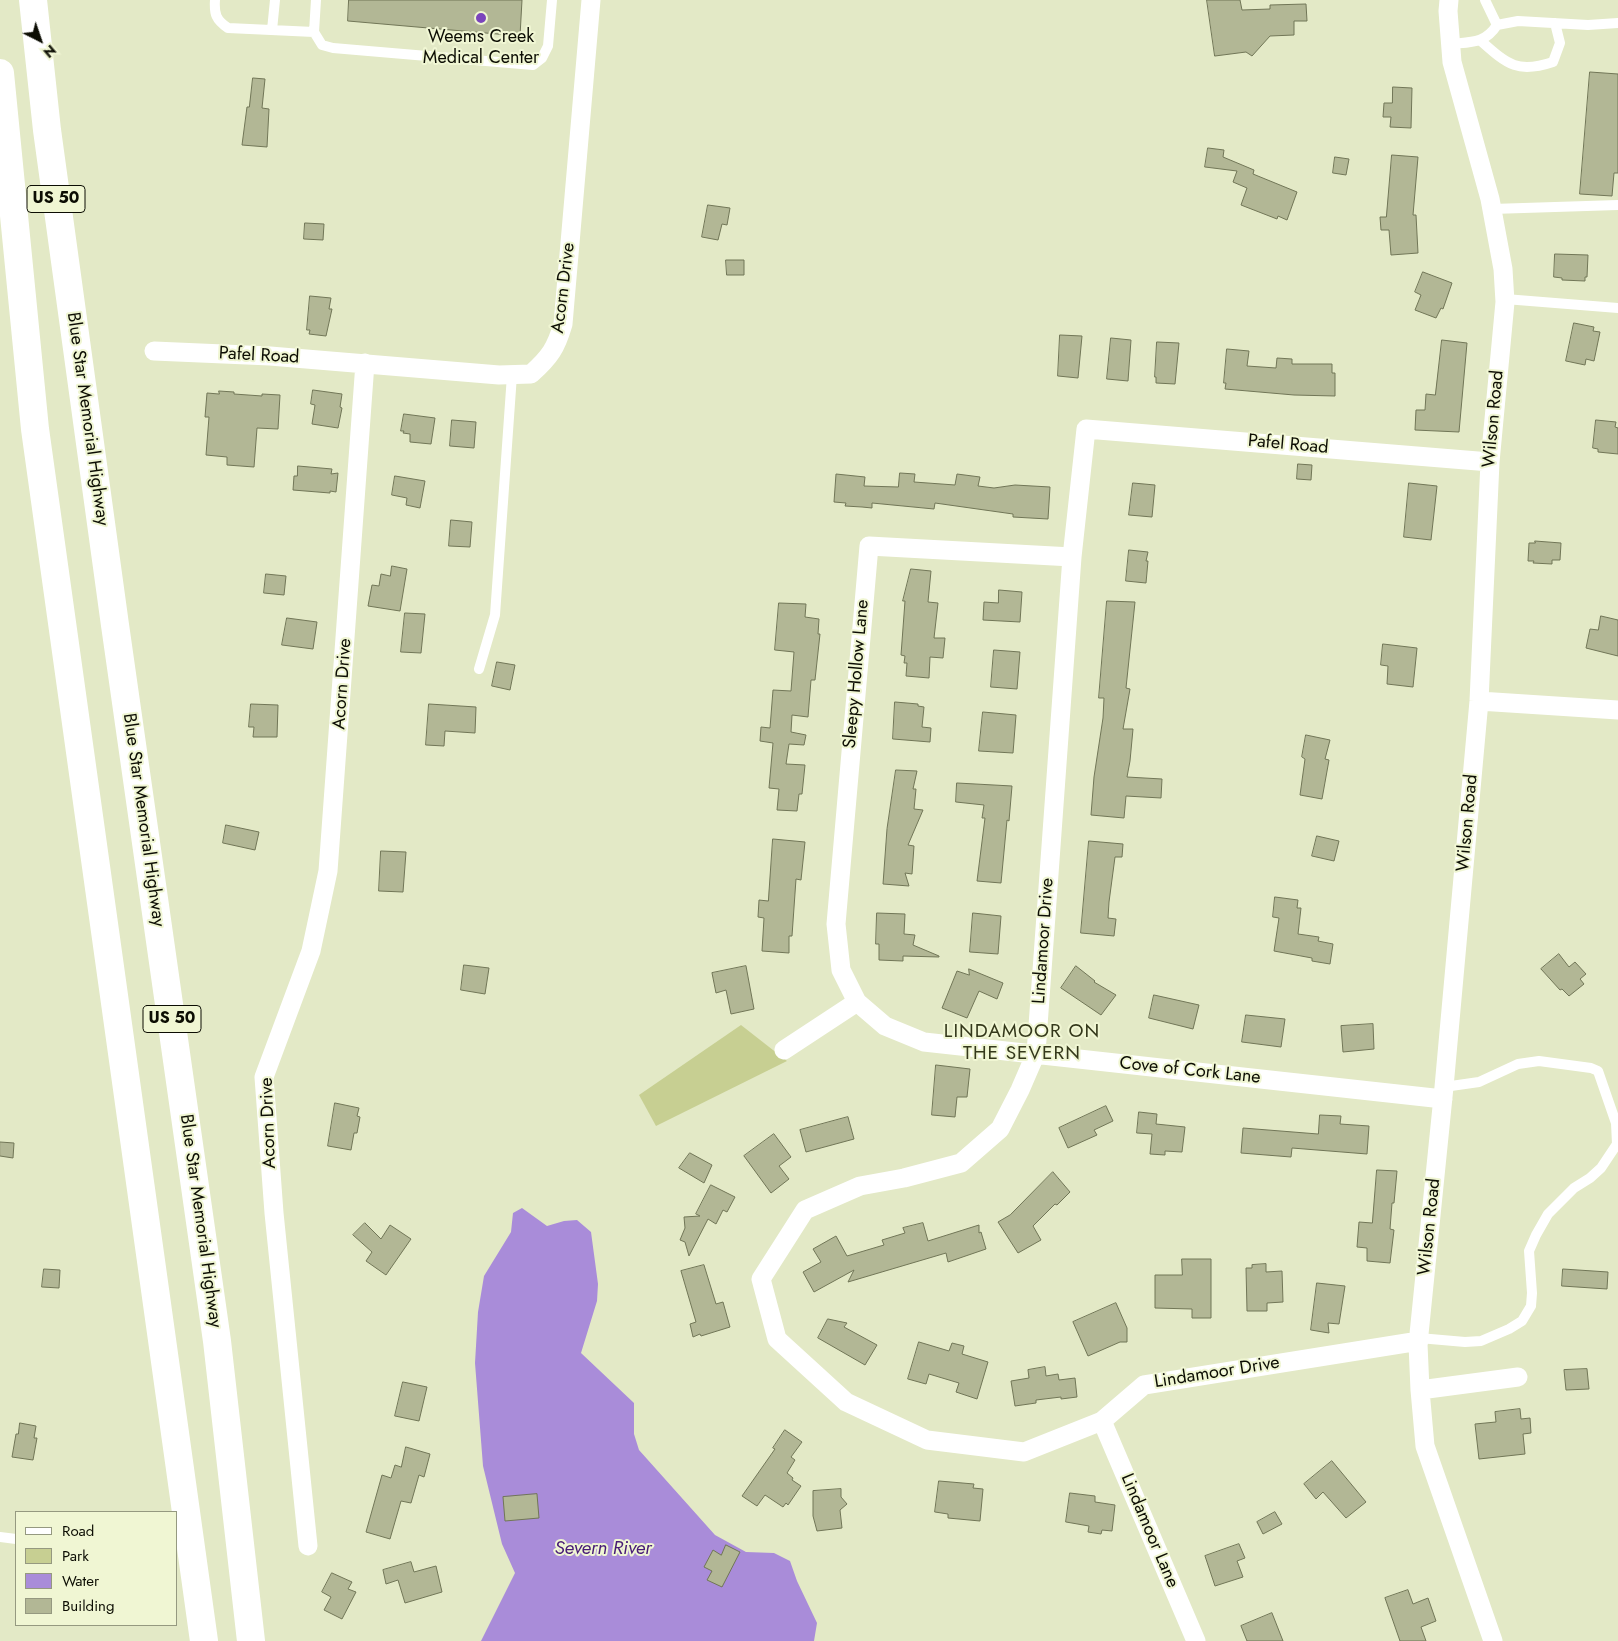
<!DOCTYPE html>
<style>
body{margin:0}
#map{position:relative;width:1618px;height:1641px;overflow:hidden;background:#e3e9c6;font-family:Jost,sans-serif}
canvas{display:block}
.legend{position:absolute;left:15px;top:1511px;width:162px;height:115px;box-sizing:border-box;background:#f0f6d3;border:1px solid #959980;margin:0;padding:6px 9px;list-style:none;font-size:15px;color:#0c0d03}
.legend li{display:flex;align-items:center;gap:10px;height:25px}
.legend b{width:25px;border:1px solid #959980}
.north{position:absolute;left:15px;top:15px;width:50px;height:50px;-webkit-text-stroke:4px #f0f6d3;paint-order:stroke;rotate:139deg;font-size:14px;font-weight:700;line-height:20px;text-align:center;color:#0c0d03}
.north::after{content:'';display:block;margin:auto;width:18px;height:22px;background:#0c0d03;clip-path:polygon(50% 0,100% 100%,50% 72%,0 100%)}
</style>
<div id="map">
<canvas width="1618" height="1641"></canvas>
<ul class="legend">
<li><b style="height:6px;background:#fff"></b>Road</li>
<li><b style="height:14px;background:#c7cf92"></b>Park</li>
<li><b style="height:14px;background:#a98cd9"></b>Water</li>
<li><b style="height:14px;background:#b2b795"></b>Building</li>
</ul>
<div class="north">N</div>
</div>
<script>
const ctx = document.querySelector('canvas').getContext('2d');
ctx.lineJoin = 'round';
function fill(path, color) { ctx.fillStyle = color; ctx.fill(path, 'evenodd'); }
function stroke(path, color, width, dash) { ctx.strokeStyle = color; ctx.lineWidth = width; ctx.lineCap = dash ? 'butt' : 'round'; ctx.setLineDash(dash || []); ctx.stroke(path); }
function write(font, color, halo, rows, align = 'center') {
  ctx.font = font + ' Jost,sans-serif'; ctx.lineWidth = 4; ctx.setLineDash([]); ctx.textBaseline = 'middle'; ctx.strokeStyle = halo; ctx.fillStyle = color; for (const [text, x, y, turn = 0] of rows) {
    ctx.save(); ctx.translate(x, y); ctx.rotate((+turn || 0) * Math.PI / 180); ctx.textAlign = isNaN(turn) ? turn : align; if (halo) ctx.strokeText(text, 0, 0); ctx.fillText(text, 0, 0); ctx.restore();
  }
}
fill(new Path2D(`
 M741,1025L787,1061L656,1126L639,1095Z`), '#c7cf92');
fill(new Path2D(`
 M522,1208L547,1226L564,1221L577,1220L591,1232L598,1284L597,1301L581,1353L634,1403V1434L639,1450L715,1535L746,1552L774,1553L790,1561L797,1581L817,1623L814,1641H481L515,1573L502,1544L483,1466L475,1363L478,1312L484,1276L511,1232L513,1213Z`), '#a98cd9');
const building = new Path2D(`
 M349,0H522L520,36L348,21Z
 M1207,0H1240L1242,10L1270,9V5L1306,4L1307,21H1294V35L1270,36L1252,56L1246,52L1215,56Z
 M1590,72L1618,74V173H1614L1612,196L1580,194Z
 M253,78L265,79L262,108L269,109L267,147L242,145L247,107H249Z
 M1393,87L1412,88L1411,128L1390,127L1391,117H1383L1384,103H1392Z
 M1208,148L1224,150L1223,157L1254,170L1253,174L1297,192L1287,220L1278,216L1277,219L1241,205L1247,188L1233,182L1237,171L1205,167Z
 M1392,155L1418,157L1413,215H1416L1418,253L1391,255L1389,230H1381L1380,217H1386Z
 M1335,157L1349,159L1346,175L1333,173Z
 M708,205L730,208L727,225L722,224L718,240L702,237Z
 M305,223L324,224L323,240L304,239Z
 M1555,254L1588,255L1587,277H1585V281L1562,280V278L1554,277Z
 M726,260H744V275H727Z
 M1423,272L1452,283L1443,309L1441,308L1436,318L1415,310L1421,295L1415,292Z
 M310,296L331,298L329,309H332L326,336L309,334L310,330H307Z
 M1574,323L1594,327L1593,331L1600,332L1594,361L1586,359L1585,365L1566,361Z
 M1060,335L1082,336L1078,378L1058,376Z
 M1111,338L1131,340L1128,381L1107,379Z
 M1442,340L1467,343L1459,432L1415,430L1416,410H1425L1426,394L1435,395Z
 M1157,342L1179,343L1175,384L1156,383V377H1155Z
 M1227,349L1249,351L1247,366L1276,368L1277,358L1292,359V364H1332V373H1335V396L1294,395L1225,389L1226,383H1224Z
 M313,390L342,394L340,407L342,408L338,428L312,424L315,405L311,404Z
 M219,391L234,392V394L262,396V394L280,395L278,429L257,428L254,467L227,465V457L206,455L209,417H205L207,393L219,394Z
 M404,414L435,418L431,444L410,442V434L403,433L404,431H401Z
 M452,420L476,422L474,448L450,446Z
 M1596,420L1616,422L1615,427L1618,428V454L1598,452V449L1593,448Z
 M1298,464L1312,465L1311,480L1297,479Z
 M298,466L332,469L331,474L338,473L336,492L330,491V493L293,490L294,476H297Z
 M900,473L915,474L914,482L955,485L957,474L980,477L978,486L994,488L1015,485L1050,487L1048,519L1013,517V514L935,503L934,509L872,503V508L862,507L845,506L846,503L834,502L836,474L865,477L864,486L898,487Z
 M395,476L425,481L420,508L406,505L407,498L392,495Z
 M1133,483L1155,485L1152,517L1129,515Z
 M1409,483L1437,486L1431,540L1404,537Z
 M451,520L472,522L470,547L449,546Z
 M1535,541L1561,543L1560,560H1552V564L1533,563L1534,561H1528L1529,543H1535Z
 M1129,550L1148,552L1146,561H1148L1146,583L1126,581Z
 M392,566L407,569L400,611L368,606L372,585L379,586L381,574L390,576Z
 M911,569L931,571L928,602L938,603L934,638H945L943,658L930,657L929,678L906,676L907,663H904L905,656L901,655L905,601H903Z
 M266,574L286,576L284,595L264,593Z
 M999,590L1022,592L1020,622L983,620L984,602L998,603Z
 M1107,601L1135,602L1126,688L1130,689L1123,729H1133L1130,761L1127,777L1162,779L1161,798L1126,796L1124,818L1091,815L1094,777L1103,718L1104,698H1099Z
 M779,603L806,604L805,617L819,619L818,634H820L815,680H811L808,717L792,715L791,732L806,735L804,745L789,744L786,764L805,765L802,794H799L797,811L777,810L779,789L769,788L773,743L760,741L761,727L770,728L773,690L791,691L794,652L775,650Z
 M405,613L425,614L421,653L401,652Z
 M1601,616L1618,620V656L1586,648L1590,629L1598,630Z
 M287,618L317,622L313,649L282,645Z
 M1383,644L1417,648L1413,687L1387,684L1388,666L1381,665Z
 M994,650L1020,652L1017,689L991,687Z
 M497,662L515,665L510,690L492,686Z
 M895,702L918,704V706L924,707L922,727L931,728L930,742L893,739Z
 M251,704L278,705L277,737H253L254,727H249Z
 M429,704L476,707L475,733L445,731L444,746L426,745Z
 M983,712L1016,715L1013,753L979,751Z
 M1306,735L1330,740L1325,759L1329,760L1322,799L1300,795L1305,759L1302,757Z
 M896,770L917,771L913,789H916L914,809L923,810L908,845L914,846L912,874L905,873L909,886L883,884L887,829Z
 M957,783L1012,786L1009,821L1007,820L1001,883L977,881L985,818H982L984,805L956,802Z
 M226,825L259,832L255,850L223,843Z
 M1317,836L1339,841L1334,861L1312,856Z
 M773,839L805,842L801,880L796,879L792,936H789V953L762,951L764,918L758,917L759,900L768,901Z
 M1089,841L1123,844L1122,857H1115L1109,902L1108,918L1116,919L1114,936L1081,933Z
 M381,851L406,852L403,892L379,891Z
 M1275,897L1298,900L1297,908H1301L1298,934L1319,937L1318,941L1333,944L1330,964L1312,961V958L1274,951L1279,918L1273,917Z
 M877,913L905,914L904,934L915,935L913,945L939,956V957L903,956V961L879,960V944H876Z
 M973,913L1001,916L998,954L970,952Z
 M1559,954L1569,967L1575,962L1586,974L1580,979L1584,984L1569,996L1562,989L1560,990L1541,969Z
 M464,965L489,968L485,994L461,990Z
 M746,966L754,1009L731,1014L726,990L716,993L712,973Z
 M1076,966L1095,981L1094,982L1116,995L1101,1015L1061,988Z
 M969,969L1003,983L997,999L979,991L967,1018L942,1008L957,971L969,975Z
 M1154,995L1199,1005L1193,1029L1149,1018Z
 M1246,1015L1285,1019L1281,1047L1242,1042Z
 M1373,1024L1374,1049L1343,1052L1341,1026Z
 M936,1065L970,1069L967,1097H957L955,1117L932,1115Z
 M335,1103L359,1108L357,1116L360,1117L357,1133H354L351,1150L328,1146Z
 M1106,1106L1113,1121L1094,1130L1097,1135L1068,1148L1059,1128Z
 M1139,1112L1157,1114L1156,1124L1185,1127L1182,1152L1165,1151V1155L1150,1154L1152,1134L1137,1133Z
 M1320,1115L1341,1116L1340,1124L1369,1126L1367,1154L1292,1148L1291,1157L1241,1153L1243,1128L1318,1134Z
 M848,1117L854,1139L806,1152L800,1130Z
 M774,1134L791,1157L779,1166L789,1179L771,1193L744,1156Z
 M0,1142L14,1143L13,1158L0,1156Z
 M690,1153L712,1165L704,1183L679,1168Z
 M1377,1170L1397,1171L1394,1203H1392L1390,1229L1394,1230L1390,1263L1367,1261V1248L1357,1247L1359,1222L1372,1223Z
 M1053,1172L1070,1192L1057,1205L1055,1204L1033,1226L1041,1240L1018,1253L998,1222L1010,1215Z
 M711,1185L735,1197L727,1212L723,1210L716,1224L708,1219L689,1256L685,1242L680,1240L685,1228L684,1217L700,1216L696,1214Z
 M365,1223L381,1239L390,1225L411,1239L386,1275L366,1261L372,1252L353,1235Z
 M923,1223L928,1241L979,1225V1233L981,1232L986,1249L948,1262L946,1253L848,1282L854,1270L814,1292L803,1272L821,1262L813,1249L836,1236L847,1256L884,1245L882,1240L905,1233L903,1228Z
 M1182,1259H1211V1318H1192V1309L1155,1308V1275H1182Z
 M1266,1264V1272L1282,1271L1283,1302L1267,1303V1311H1247L1246,1268H1252V1265Z
 M704,1265L716,1304L723,1302L730,1327L701,1336L700,1334L693,1337L690,1324L696,1322L681,1271Z
 M44,1269L60,1270L59,1288L42,1287Z
 M1563,1269L1608,1272L1607,1289L1562,1286Z
 M1317,1283L1345,1286L1339,1324L1328,1323L1329,1333L1311,1330Z
 M1116,1303L1127,1328V1342H1120L1088,1356L1073,1322Z
 M828,1319L847,1323L844,1327L877,1345L865,1365L818,1338Z
 M919,1342L949,1351L952,1343L964,1346L962,1354L988,1362L977,1399L956,1392L959,1383L929,1374L926,1384L908,1379Z
 M1045,1367L1046,1376L1058,1374L1059,1380L1075,1378L1077,1397L1061,1399V1397L1036,1400V1403L1015,1406L1011,1381L1029,1378L1028,1370Z
 M1587,1369L1589,1389L1566,1390L1564,1370Z
 M403,1382L427,1387L419,1421L395,1416Z
 M1520,1409L1521,1419L1530,1418L1531,1433L1523,1434L1525,1454L1479,1459L1475,1424L1496,1422L1495,1412Z
 M20,1423L36,1426L34,1438H37L33,1460L12,1457L16,1434H18Z
 M785,1430L802,1442L791,1457L795,1460L787,1473L793,1478L792,1480L801,1486L788,1505L786,1503L783,1507L765,1495L757,1506L742,1496L775,1449L773,1448Z
 M406,1447L430,1454L424,1477L419,1475L411,1503L401,1501L390,1539L366,1532L382,1475L391,1478L395,1465L401,1467Z
 M1332,1461L1366,1502L1346,1518L1323,1492L1316,1499L1304,1484Z
 M939,1481L974,1484L973,1488L983,1489L980,1521L948,1518V1514L935,1512Z
 M841,1489V1497L847,1504L840,1510L842,1528L817,1531L813,1516V1491Z
 M1070,1493L1095,1496V1502L1115,1505L1112,1531L1102,1530L1101,1534L1088,1532L1089,1526L1066,1522Z
 M537,1494L539,1518L505,1521L503,1497Z
 M1275,1512L1282,1524L1263,1534L1257,1522Z
 M1239,1544L1245,1558L1237,1561L1243,1577L1215,1586L1205,1556Z
 M726,1545L740,1552L722,1587L707,1580L712,1571L704,1567L713,1550L721,1555Z
 M411,1562L414,1572L436,1566L442,1592L405,1603L398,1580L386,1584L383,1570Z
 M332,1573L352,1582L348,1589L356,1592L342,1619L324,1610L331,1597L322,1592Z
 M1408,1590L1413,1604L1428,1598L1436,1621L1421,1627L1426,1641H1400L1385,1598Z
 M1272,1613L1283,1641H1247L1241,1626Z`);
fill(building, '#b2b795');
stroke(building, '#717657', 1);
stroke(new Path2D(`
 M215,0C214,14 216,20 228,28L314,32
 M316,0L314,32L322,45L333,48L533,65L542,58L548,46L552,0
 M1485,0L1497,25
 M272,30L275,0
 M1481,41C1507,64 1517,74 1553,62L1560,43L1555,23
 M1451,44C1470,42 1485,44 1497,25L1518,21L1588,25L1618,23
 M1492,209L1618,205
 M1505,299L1618,308
 M479,669L495,615L512,375
 M1419,1338L1465,1342L1481,1341L1509,1329L1522,1321L1531,1306L1532,1293L1529,1251L1536,1235L1548,1214L1574,1188L1590,1178L1601,1168L1617,1144L1616,1123L1598,1071L1591,1068L1539,1061L1518,1064L1479,1082L1444,1087
 M0,1537L16,1539`), '#fff', 10);
stroke(new Path2D(`
 M1449,0L1448,11L1452,62L1490,199L1503,269L1505,302L1490,462L1479,701L1444,1087L1418,1344L1420,1390L1425,1446L1493,1641
 M154,351L270,356L499,375L531,374C550,357 556,348 563,324L591,0
 M1479,701L1618,710
 M857,1002L841,970L836,924L869,546L1072,557
 M784,1050L857,1002L885,1026L924,1042L1443,1099
 M1419,1341L1144,1385L1102,1421L1024,1452L927,1440L846,1402L777,1339L761,1279L805,1210L860,1186L904,1178L961,1163L1000,1129L1020,1090L1036,1053L1072,557L1086,429L1490,462
 M1420,1390L1518,1377
 M1102,1421L1196,1641
 M308,1546L274,1213L264,1077L311,951L328,871L365,363`), '#fff', 19);
stroke(new Path2D(`
 M33,0L47,130L115,625L217,1341L251,1641
 M0,73L35,429L204,1641`), '#fff', 28);
for (const [x, y, r, color] of [
 [481,18,6,"#7b45bc"]
]) { const dot = new Path2D(); dot.arc(x, y, r, 0, 2 * Math.PI); ctx.fillStyle = color; ctx.fill(dot); stroke(dot, '#f0f6d3', 2); }
for (const [x, y, w] of [
 [56,199,58],
 [172,1019,58]
]) { const box = new Path2D(); box.roundRect(x - w / 2, y - 13.5, w, 27, 4); ctx.fillStyle = '#f0f6d3'; ctx.fill(box); stroke(box, '#0c0d03', 1); }
write('bold 16px', '#0c0d03', null, [
 ["US 50",56,199],
 ["US 50",172,1019]
]);
write('18px', '#0c0d03', '#f0f6d3', [
 ["Weems Creek",481,38],
 ["Medical Center",481,59]
]);
write('18px', '#0c0d03', '#f0f6d3', [
 ["Acorn Drive",564,288,-83],
 ["Pafel Road",259,356,3],
 ["Blue Star Memorial Highway",87,419,82],
 ["Wilson Road",1494,419,-85],
 ["Pafel Road",1288,445,5],
 ["Sleepy Hollow Lane",857,674,-85],
 ["Acorn Drive",343,684,-86],
 ["Blue Star Memorial Highway",143,820,82],
 ["Wilson Road",1468,823,-85],
 ["Lindamoor Drive",1044,941,-86],
 ["Cove of Cork Lane",1190,1071,6],
 ["Acorn Drive",269,1123,-92],
 ["Blue Star Memorial Highway",200,1221,82],
 ["Wilson Road",1430,1227,-84],
 ["Lindamoor Drive",1217,1373,-9],
 ["Lindamoor Lane",1149,1531,67]
]);
ctx.letterSpacing = '1px';
write('19px', '#34381b', '#f0f6d3', [
 ["LINDAMOOR ON",1022,1032],
 ["THE SEVERN",1022,1054]
]);
ctx.letterSpacing = '0px';
write('italic 19px', '#471b75', '#f0f6d3', [
 ["Severn River",603,1549]
]);
</script>
